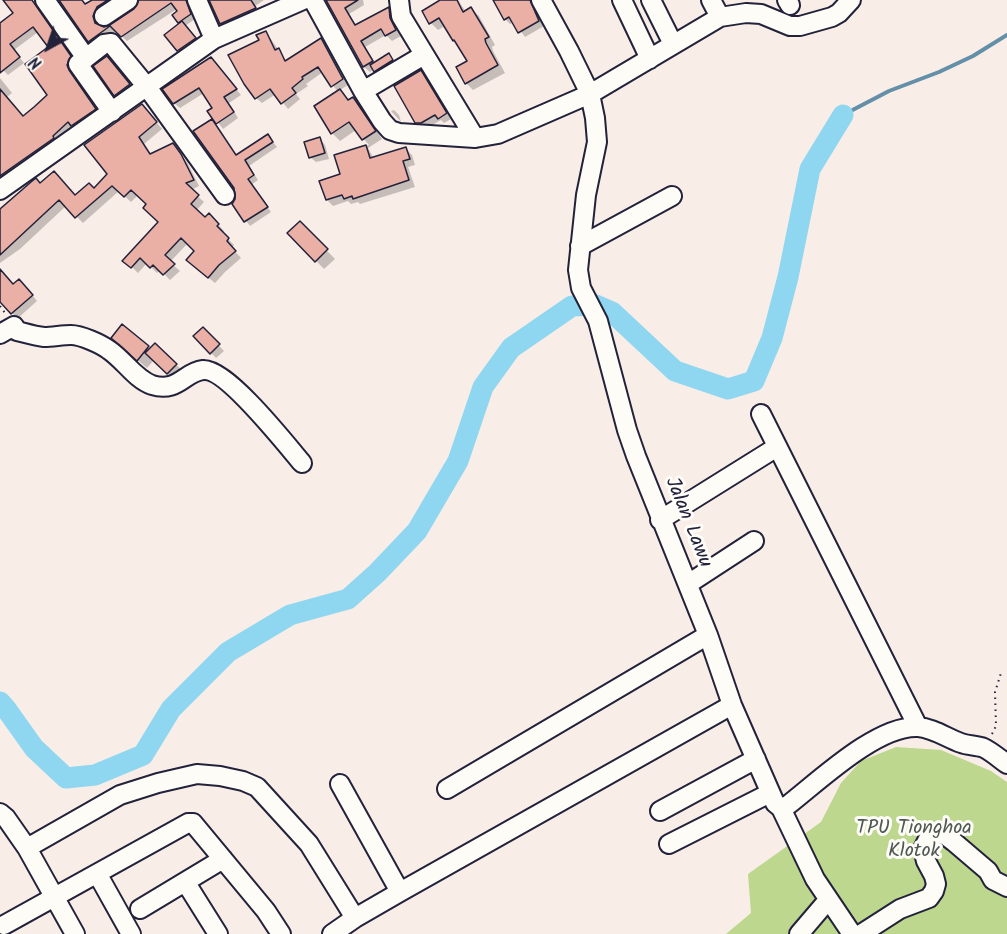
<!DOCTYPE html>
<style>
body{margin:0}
#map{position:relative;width:1007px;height:934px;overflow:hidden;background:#f9ede7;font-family:Kalam,sans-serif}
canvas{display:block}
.north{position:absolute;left:18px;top:18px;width:60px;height:60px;-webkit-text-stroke:4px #fdfcf7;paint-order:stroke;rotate:220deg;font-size:16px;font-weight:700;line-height:24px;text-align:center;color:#22223b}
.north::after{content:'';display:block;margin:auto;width:21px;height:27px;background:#22223b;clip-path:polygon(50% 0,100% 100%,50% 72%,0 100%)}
</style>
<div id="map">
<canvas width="1007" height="934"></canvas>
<div class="north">N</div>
</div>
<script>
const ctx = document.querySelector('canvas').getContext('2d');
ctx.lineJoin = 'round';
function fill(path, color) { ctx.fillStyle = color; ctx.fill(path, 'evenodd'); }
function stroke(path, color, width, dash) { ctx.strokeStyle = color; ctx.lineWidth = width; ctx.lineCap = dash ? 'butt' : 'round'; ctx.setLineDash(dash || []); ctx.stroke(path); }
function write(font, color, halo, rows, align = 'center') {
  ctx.font = font + ' Kalam,sans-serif'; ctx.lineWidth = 6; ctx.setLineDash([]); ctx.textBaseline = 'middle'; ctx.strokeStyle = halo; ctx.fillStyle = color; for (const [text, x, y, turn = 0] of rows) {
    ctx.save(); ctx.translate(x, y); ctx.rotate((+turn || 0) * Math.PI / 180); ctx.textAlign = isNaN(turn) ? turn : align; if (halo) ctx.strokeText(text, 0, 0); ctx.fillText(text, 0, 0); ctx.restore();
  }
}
fill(new Path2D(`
 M896,747L941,750L991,771L1007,782V934H726L751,913L748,874L821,822L841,783L861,761Z`), '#bdd78e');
fill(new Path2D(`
 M10,0H30L75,62L71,71L73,77L100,114L77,130L74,127L34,161L0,122V107L24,118L49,95L50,47L38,32L14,50L24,63L8,75L3,70L0,66V25L15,13Z
 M61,0H72L79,8L93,0H122L99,16L98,24L100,28L104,29L111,27L139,6L140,0H193L191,4L195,19L185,26L200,44L184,56L166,36L181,24L177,9L127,41L116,31L95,46Z
 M211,0H264L255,6L260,14L227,29L221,23Z
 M328,0H363L364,5L349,14L356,26L388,9L394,14L395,25L401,36L392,41L386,35L365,47L375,63L389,55L398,66L380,76L374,69L370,72L364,67Z
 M443,0H458L466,12L471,9L479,16L495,45L492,47L493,51L505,73L473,90L466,83L469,62L460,46L445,26L438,30L431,23Z
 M495,0H531L544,26L525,37L514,22L510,24L505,19Z
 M266,32L287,62L321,39L326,45L348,85L340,90L349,101L353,99L361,106L382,139L368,148L374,159L406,149L412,155L415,165L408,167L415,187L360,204L358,202L351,204L348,201L333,206L327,200L342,174L336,156L369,145L356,130L340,141L332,133L338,92L323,72L306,84L308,86L296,94L300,99L288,109L276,94L262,103L256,98L261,41Z
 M112,63L134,91L121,100L115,95Z
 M216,64L241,95L229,103L238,118L223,129L209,111L214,108L204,93L180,108L174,103Z
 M420,72L426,77L451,119L444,123L441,120L427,128H422L416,122Z
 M0,78L12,93L3,100L0,98Z
 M394,110L399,115L401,122L391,111Z
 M148,112L162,129L144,144L151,155L173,145L179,151L187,162L199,186L191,190L204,202L196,211L205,219L215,221L224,231L222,233L234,245L232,248L241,258L225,272L215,283L194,266L196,251L188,243L170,262L180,271L170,280L160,270L157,273L147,263L138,273L125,260L159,222L148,205L138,195L131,202L119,191L83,223L66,206L20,249L0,263V210L40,185L76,197L94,189L109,174Z
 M212,120L237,157L268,136L277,147L249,166L258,180L251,185L271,212L250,226L233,204L237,199L236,188Z
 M320,139L325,145L329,159L316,162L310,157Z
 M0,151L20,171L0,185Z
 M300,223L335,259L324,269L289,233Z
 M0,273L14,286H25L37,301L17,319L0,298Z
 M122,326L150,350L155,345L182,370L173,379L154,360L147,368L121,346Z
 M203,329L224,351L216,358L195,336Z`), '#0003');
stroke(new Path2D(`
 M843,115L889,91L939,72L973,56L1007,35`), '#638fa8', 4);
stroke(new Path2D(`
 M0,702L7,710L34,748L66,778L95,775L143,755L171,709L228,652L290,615L348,599L377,573L417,531L458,461L483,387L511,348L572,306L596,305L612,312L675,371L728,389L754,381L772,338L788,277L810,169L843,115`), '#8fd7f0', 21);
const building = new Path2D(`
 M3,0H32L71,56L67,65L69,70L96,109L71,126L68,122L53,136L54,138L0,176V89L23,116L34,107L47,95L25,64L48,47L33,27L10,44L20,57L0,73V23L13,13Z
 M59,0H82L85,4L92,0H108L97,7L93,16L95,23L104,27L110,25L134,9L139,0H186L191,14L178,23L172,15L177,11L171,3L121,37L110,26L88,42Z
 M209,0H251L256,8L220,24Z
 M326,0H358L345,8L355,25L389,7L390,18L396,30L385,36L381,29L361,41L373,61L363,67Z
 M440,0H457L463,12L471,7L489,37L485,39L486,43L498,65L465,84L456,67L467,61L454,40L453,41L439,18L429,24L422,11Z
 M493,0H530L539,21L518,33L509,17L504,20Z
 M182,21L196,38L177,51L164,35Z
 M266,31L275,50L279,48L285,61L321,38L343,79L331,87L318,67L302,77L303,79L292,88L296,93L281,104L270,89L255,99L244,84L228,55L259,40L256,35Z
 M389,53L393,60L374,72L370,65Z
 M107,56L130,84L114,96L93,66Z
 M211,57L237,89L224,97L234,112L216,124L207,111L212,108L199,88L173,104L162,89Z
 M421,70L447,113L438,119L435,115L421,123H415L394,86Z
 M340,89L348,100L353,97L376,131L362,140L349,122L331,134L314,106Z
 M142,104L157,122L139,137L150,154L173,143L181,154L194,180L186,183L199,195L191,204L205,217L209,213L219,224L217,226L229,238L227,241L236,251L219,265L208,278L186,260L194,251L181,238L165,255L175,264L163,275L153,265L150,268L140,258L131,268L122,261L158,222L143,208L146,204L131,190L124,197L112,186L75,218L59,200L0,255V209L31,182L36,178L40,183L54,171L75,195L89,183L94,188L107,174L84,145Z
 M212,119L236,155L268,134L273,142L245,160L254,175L248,179L268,207L244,222L232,204L235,199L234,188L193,131Z
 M320,137L325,153L309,158L304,142Z
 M366,145L370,158L406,147L410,159L403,161L409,180L353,199L352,196L344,199L342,195L326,200L319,181L340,174L334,155Z
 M300,221L328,249L315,262L287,233Z
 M0,269L13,284L19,279L33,295L11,314L0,302Z
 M122,324L149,346L137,361L111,338Z
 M203,327L220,344L210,354L193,336Z
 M155,343L177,364L167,374L145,353Z`);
fill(building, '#eaafa5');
stroke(building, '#22223b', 1.5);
const minor = new Path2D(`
 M45,0L86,58L104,44L111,43L147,87L225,195
 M197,0L214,39
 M313,0L363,91L382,121L390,130L399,133L475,138L498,134L590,94L720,17L711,0
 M399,0L401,16L475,138
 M541,0L569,51L590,94L595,118L597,142L586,195L578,270L581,288L598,321L627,430L636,456L708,635L732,705L775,803L781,808L788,805C819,781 877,725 918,727C933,728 947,738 961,743C969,746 977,745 984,748C992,752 1000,759 1007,764
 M622,0L650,59
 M651,0L673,44
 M787,0L790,5
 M104,16L128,0
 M720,17L746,13L761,14L790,26H800L832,17L839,13L851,0
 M86,58L78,64L112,112
 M363,91L424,55
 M0,190L214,39L303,0
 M580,246L672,196
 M0,334L14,326L17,331C25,333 35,336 44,337C53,337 62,335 71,335C81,335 101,344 109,350C124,360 135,379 152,385C178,393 184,372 203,370C226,368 286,444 302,463
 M761,414L918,727
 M660,520L777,447
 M688,584L754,541
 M340,784L400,892
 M447,789L708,635
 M781,808L815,879L852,934
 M660,811L756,759
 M0,813L6,818L27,848L75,934
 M669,844L770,793
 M27,848L120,795L158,783L197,774L220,776L243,781L257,787L309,844L355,918
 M98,875L131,934
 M186,883L218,934
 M140,909L223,859
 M4,925L188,823H193L266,911L281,934
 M332,934L355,918L400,892L732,705
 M799,934L828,900
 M861,934L900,909L929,898L934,891L936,884L934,876L926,861L923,849L928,839L937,834L945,835L954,842L988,871L993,880L1007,887`);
stroke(minor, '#22223b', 22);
stroke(new Path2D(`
 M0,306L5,313
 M992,734L996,726L995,692L1002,670`), '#22223b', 2, [1.5, 4.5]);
stroke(minor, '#fdfcf7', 18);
write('20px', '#22223b', '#fdfcf7', [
 ["Jalan Lawu",687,523,68]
]);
write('20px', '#505854', '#fdfcf7', [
 ["TPU Tionghoa",914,830],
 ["Klotok",914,853]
]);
</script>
